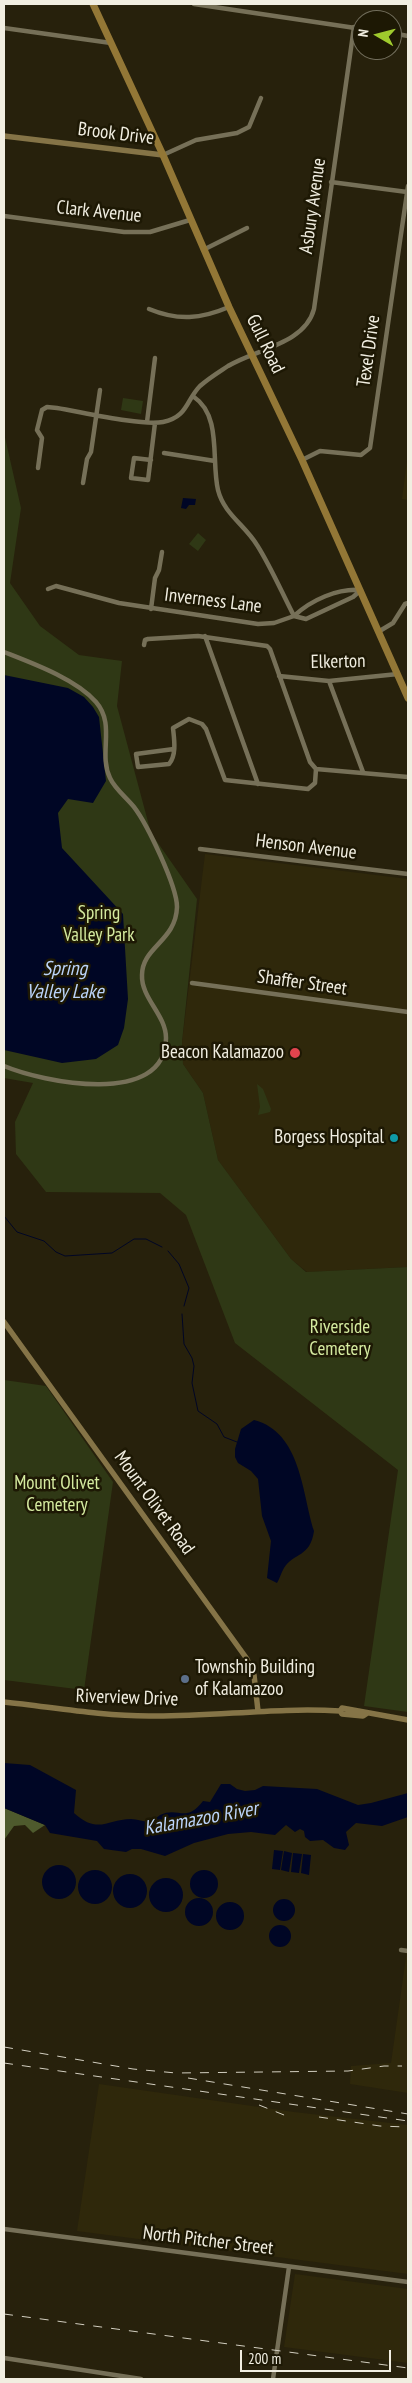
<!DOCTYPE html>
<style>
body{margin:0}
#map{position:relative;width:412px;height:2383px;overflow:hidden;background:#27210c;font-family:"PT Sans Narrow",sans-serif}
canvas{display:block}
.frame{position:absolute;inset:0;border:5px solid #f1eee1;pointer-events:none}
.north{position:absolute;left:352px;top:10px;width:50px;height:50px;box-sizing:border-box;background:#1d1804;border:1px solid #726e5c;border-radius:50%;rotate:278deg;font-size:14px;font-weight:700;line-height:20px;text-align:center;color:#f1eee1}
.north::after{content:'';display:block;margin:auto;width:18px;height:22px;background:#9fca2d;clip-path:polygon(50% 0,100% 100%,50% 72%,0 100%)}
.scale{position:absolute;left:240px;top:2350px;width:151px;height:22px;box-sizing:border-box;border:2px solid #f1eee1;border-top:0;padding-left:6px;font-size:15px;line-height:18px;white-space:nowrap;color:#f1eee1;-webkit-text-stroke:4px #1d1804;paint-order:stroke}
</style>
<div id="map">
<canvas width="412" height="2383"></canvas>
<div class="frame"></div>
<div class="north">N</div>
<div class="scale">200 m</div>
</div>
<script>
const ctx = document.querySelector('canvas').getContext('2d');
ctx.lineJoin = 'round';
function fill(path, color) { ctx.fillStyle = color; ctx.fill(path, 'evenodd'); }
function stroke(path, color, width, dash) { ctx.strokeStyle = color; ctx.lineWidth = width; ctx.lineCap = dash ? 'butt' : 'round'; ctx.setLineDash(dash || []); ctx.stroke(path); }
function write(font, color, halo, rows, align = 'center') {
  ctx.font = font + ' "PT Sans Narrow",sans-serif'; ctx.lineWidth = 5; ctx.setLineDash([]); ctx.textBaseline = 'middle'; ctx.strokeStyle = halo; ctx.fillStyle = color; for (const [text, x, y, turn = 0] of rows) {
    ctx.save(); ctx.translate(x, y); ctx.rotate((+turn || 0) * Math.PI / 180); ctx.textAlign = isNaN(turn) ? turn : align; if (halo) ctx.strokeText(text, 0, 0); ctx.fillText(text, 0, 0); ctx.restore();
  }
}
fill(new Path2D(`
 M408,453V500L402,499Z
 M205,854L408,879V1267L307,1272L291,1259L218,1160L203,1093L183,1064L182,1042Z
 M408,1943V2093L350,2084L351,2066L391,2063Z
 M99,2084L294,2112L408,2125V2274L77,2231Z
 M295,2274L408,2289V2363L284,2347Z`), '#2f280b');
fill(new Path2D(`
 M4,376V433L21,508L10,583L40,626L79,655L122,661L117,706L151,833L197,899L182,1042L183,1064L203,1093L218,1160L291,1259L306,1272L408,1267V1712L364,1706L398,1470L235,1343L186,1215L160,1193L46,1192L16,1154L15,1122L33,1083L4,1078Z
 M123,398L143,401L141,414L121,410Z
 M198,533L206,540L198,551L189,544Z
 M257,1084L263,1089L271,1109L270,1112L258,1115L260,1107Z
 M4,1380L46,1386L113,1482L84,1690L4,1680Z`), '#2f3815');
fill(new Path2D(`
 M4,1808L45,1825L33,1833L25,1825L14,1826L4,1840Z`), '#4e5a2d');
fill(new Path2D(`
 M183,498L196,499L195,505H189L186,509L181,508Z
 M4,675L68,688L84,697L93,707L99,717L106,781L93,803L68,799L58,813L62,848L123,914L128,999L124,1028L118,1045L96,1059L62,1063L4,1050Z
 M254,1420C301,1432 302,1493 314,1531C310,1558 294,1552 284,1568C281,1573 280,1578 277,1583L267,1578L271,1541L262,1516L258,1479L251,1471L238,1463L235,1457V1449L241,1429Z
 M4,1763L30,1765L76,1790L74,1813C98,1835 108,1819 131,1819C137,1819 144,1822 150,1822C154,1820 157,1817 160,1815C179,1806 185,1824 203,1801L210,1802L221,1784H230L237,1789L245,1791L255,1790L263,1786L317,1789L358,1805L371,1803L408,1793V1817L382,1826L356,1823L346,1832L349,1845L345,1850L334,1848L323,1840L310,1841L305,1837L304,1831L300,1829L295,1832L286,1825L275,1835L251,1832L228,1834L194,1843L165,1856L141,1849H132L126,1852L104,1849L97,1841L50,1833L45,1825L4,1808Z
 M274,1850L283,1851L280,1870L272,1869Z
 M284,1851L292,1853L289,1872L281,1870Z
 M293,1853L302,1854L299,1873L291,1872Z
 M303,1854L311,1855L309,1875L301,1873Z
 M42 1882a17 17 0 1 1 34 0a17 17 0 1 1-34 0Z
 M78 1887a17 17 0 1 1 34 0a17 17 0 1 1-34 0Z
 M190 1884a14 14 0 1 1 28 0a14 14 0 1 1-28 0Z
 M113 1891a17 17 0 1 1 34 0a17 17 0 1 1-34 0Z
 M149 1895a17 17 0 1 1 34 0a17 17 0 1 1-34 0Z
 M185 1912a14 14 0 1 1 28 0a14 14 0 1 1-28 0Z
 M273 1910a11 11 0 1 1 22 0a11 11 0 1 1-22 0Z
 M216 1916a14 14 0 1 1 28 0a14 14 0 1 1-28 0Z
 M269 1936a11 11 0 1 1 22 0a11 11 0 1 1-22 0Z`), '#000625');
stroke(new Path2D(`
 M4,1216L17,1232L44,1241L56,1252L65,1256L112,1253L134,1239H146L162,1247
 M168,1251L179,1264L189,1288L184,1306
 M182,1314L184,1344L192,1358L194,1366L192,1383L198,1411L217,1424L224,1437L237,1442`), '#000625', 1);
stroke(new Path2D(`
 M194,4L362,29
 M4,28L111,43
 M392,33L408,36
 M163,155L196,140L237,133L249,127L261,98
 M331,182L407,192
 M4,216L124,232H150L190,220
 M203,250L247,228
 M149,309C178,321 201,319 229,307
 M194,397C222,416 211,461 218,490C224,514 245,525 257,545C271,567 282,593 294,616
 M147,422L155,358
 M164,453L215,461
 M151,460L134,458L131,478L148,480L155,423
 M302,460L320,451L361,455L370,448L408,186
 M38,468L42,438L37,430L42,410L47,407L57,408C82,412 141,426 163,422C188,417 186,400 200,386C209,378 219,372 228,366C256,349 305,344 314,309L354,27
 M83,483L87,459L91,452L100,390
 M48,589L56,586L119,603L258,624L274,623L294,616L306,619L353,597L361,590
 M151,609L155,578L159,570L162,552
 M294,616C311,600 338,588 361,590
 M378,632L393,623L405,604L408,603
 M205,636L258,784
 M144,645L145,640L148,639L198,636L267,646L270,649L310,762L316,769
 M4,652C32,663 76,679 96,702C116,725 98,753 110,778C115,789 126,797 134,807C147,824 177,886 177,907C176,941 142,947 142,975C141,998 166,1015 166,1038C166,1108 42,1082 4,1066
 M279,676L329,681L398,674
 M329,681L363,772
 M174,749L136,754L138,767L169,764C177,755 174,738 173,728L189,719L202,724L206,729L225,780L308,789L315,783L316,769
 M316,769L408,777
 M200,849L408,874
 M192,983L408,1012
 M401,1950L408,1951
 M4,2229L408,2282
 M4,2358L141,2379
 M273,2379L289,2267`), '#767058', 4.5);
stroke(new Path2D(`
 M4,136L163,155
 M4,1322L247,1659L254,1675L258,1711
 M4,1702C52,1707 100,1716 149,1716C213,1717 276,1707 340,1711L342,1708L408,1720
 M340,1711L342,1714L363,1716L366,1714`), '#857447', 5.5);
stroke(new Path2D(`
 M93,4L163,155L229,307L302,460L408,698`), '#937736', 7);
stroke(new Path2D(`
 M4,2047L133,2069L176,2073L348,2071L384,2066H402
 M4,2063L408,2121
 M188,2078L408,2114
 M259,2105L289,2117
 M319,2117L380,2126L406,2127
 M4,2314L408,2368`), '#d3cfc1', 1, [9, 9]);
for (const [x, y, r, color] of [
 [295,1053,6,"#e0444e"],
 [394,1138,5,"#0f9aa8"],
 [185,1679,5,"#5c6f8a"]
]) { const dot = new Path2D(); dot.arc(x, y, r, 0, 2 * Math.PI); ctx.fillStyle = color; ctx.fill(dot); stroke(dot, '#1d1804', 2); }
write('19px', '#f1eee1', '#1d1804', [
 ["Brook Drive",116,134,7],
 ["Asbury Avenue",313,206,-82],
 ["Clark Avenue",99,212,6],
 ["Gull Road",265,344,64],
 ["Texel Drive",369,351,-82],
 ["Inverness Lane",213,601,7],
 ["Elkerton",338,662,-1],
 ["Henson Avenue",306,847,7],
 ["Shaffer Street",302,983,8],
 ["Mount Olivet Road",154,1503,54],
 ["Riverview Drive",127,1698,2],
 ["North Pitcher Street",208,2241,7]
]);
write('19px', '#d5eba0', '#1d1804', [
 ["Spring",99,914],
 ["Valley Park",99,936],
 ["Riverside",340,1328],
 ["Cemetery",340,1350],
 ["Mount Olivet",57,1484],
 ["Cemetery",57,1506]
]);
write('19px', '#f1eee1', '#1d1804', [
 ["Beacon Kalamazoo",284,1053],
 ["Borgess Hospital",384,1138],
 ["Township Building",195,1668,"left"],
 ["of Kalamazoo",195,1690,"left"]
], 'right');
write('italic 20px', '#bbd4fa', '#1d1804', [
 ["Spring",65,969],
 ["Valley Lake",65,992],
 ["Kalamazoo River",201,1819,-10]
]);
</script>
